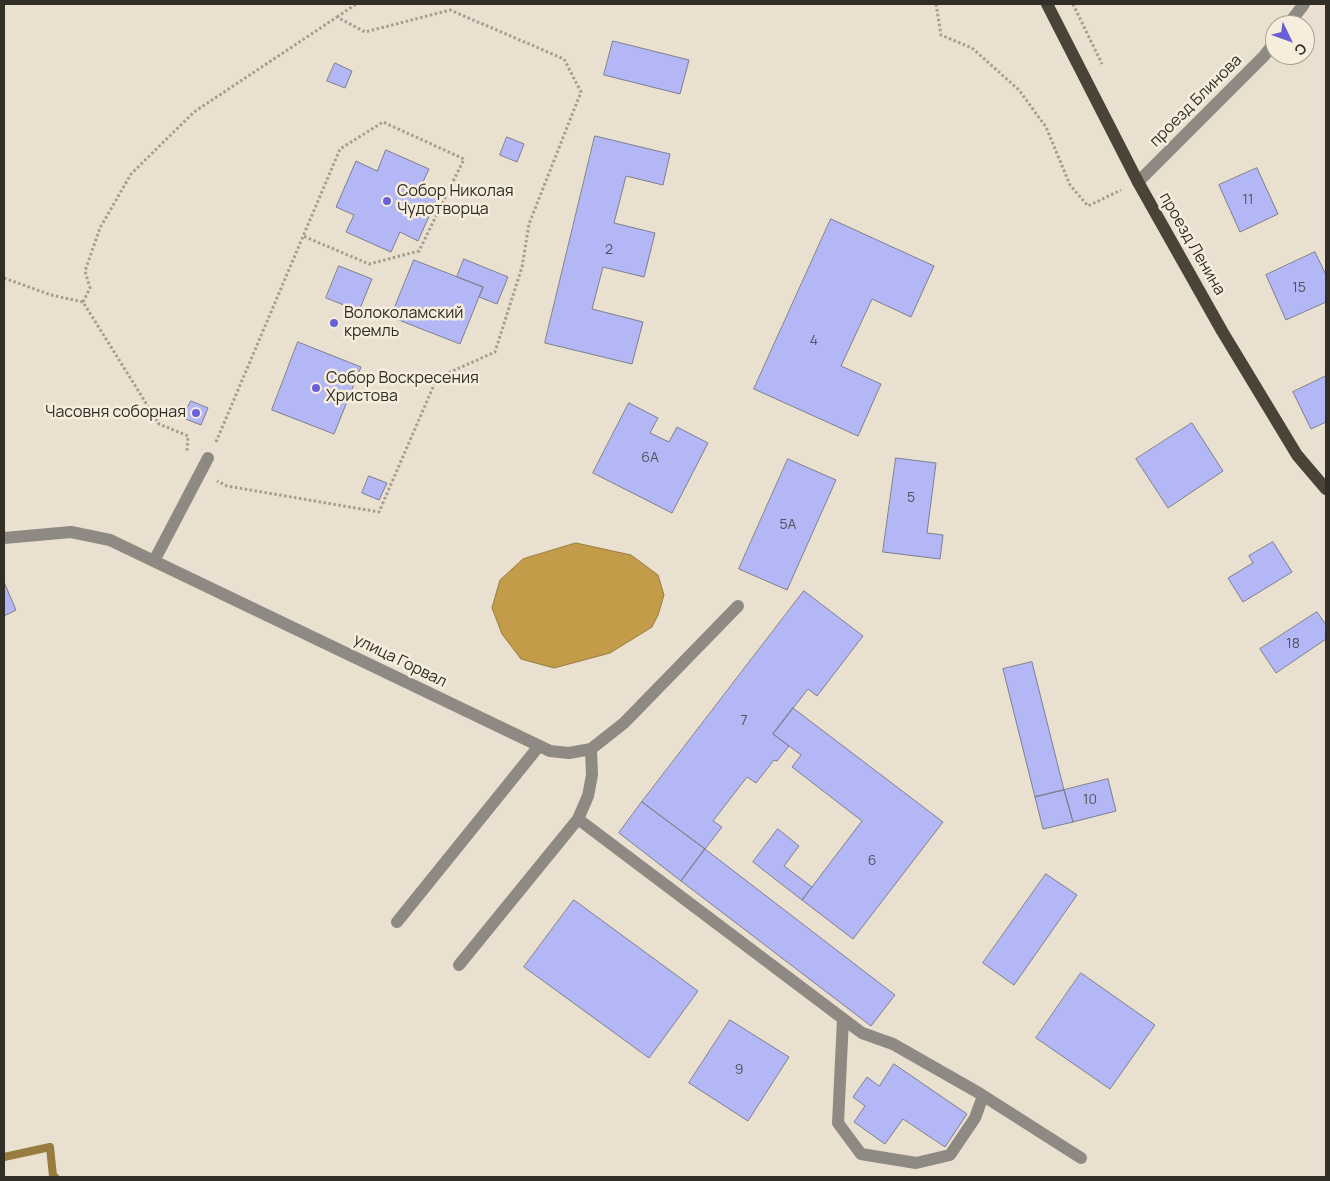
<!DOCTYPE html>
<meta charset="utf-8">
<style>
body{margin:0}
#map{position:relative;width:1330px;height:1181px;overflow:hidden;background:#e9e0cf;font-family:Manrope,sans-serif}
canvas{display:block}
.frame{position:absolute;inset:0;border:5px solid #312d27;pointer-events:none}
.north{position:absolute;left:1265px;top:15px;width:50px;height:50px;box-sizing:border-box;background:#f6eddc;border:1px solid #a7a094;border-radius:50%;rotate:132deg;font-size:14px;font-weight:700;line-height:20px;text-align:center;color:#312d27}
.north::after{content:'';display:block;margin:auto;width:18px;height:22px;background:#6960d9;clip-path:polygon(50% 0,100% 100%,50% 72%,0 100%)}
</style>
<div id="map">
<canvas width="1330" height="1181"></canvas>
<div class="frame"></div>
<div class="north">С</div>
</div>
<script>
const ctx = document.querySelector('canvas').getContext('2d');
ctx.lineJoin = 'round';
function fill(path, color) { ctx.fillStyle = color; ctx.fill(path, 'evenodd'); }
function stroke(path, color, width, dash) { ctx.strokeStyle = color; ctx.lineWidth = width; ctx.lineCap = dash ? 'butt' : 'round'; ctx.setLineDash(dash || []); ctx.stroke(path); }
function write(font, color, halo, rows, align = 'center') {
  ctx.font = font + ' Manrope,sans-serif'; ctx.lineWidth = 5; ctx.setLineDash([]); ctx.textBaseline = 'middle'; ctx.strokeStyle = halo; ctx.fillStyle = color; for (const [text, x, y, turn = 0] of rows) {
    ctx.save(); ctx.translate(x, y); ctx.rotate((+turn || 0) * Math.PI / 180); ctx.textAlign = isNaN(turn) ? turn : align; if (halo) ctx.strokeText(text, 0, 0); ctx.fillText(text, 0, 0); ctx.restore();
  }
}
const water = new Path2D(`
 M576,543L631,555L658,575L664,595L658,615L652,627L610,653L554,668L521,659L502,634L492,608L500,580L523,559Z`);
fill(water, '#c39c49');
stroke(water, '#977b3f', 1);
stroke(new Path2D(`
 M4,1157L50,1147L53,1176L55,1177`), '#977b3f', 8);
const building = new Path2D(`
 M613,41L689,60L680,94L604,75Z
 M335,63L352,71L345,88L327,81Z
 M595,136L670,154L663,185L626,176L614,223L655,233L644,277L603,267L592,309L643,322L632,364L545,343Z
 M507,137L524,144L517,162L500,155Z
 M386,150L429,169L421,186L439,194L418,241L400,232L391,252L346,232L354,215L336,207L356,161L377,171Z
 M1257,168L1278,214L1240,232L1219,185Z
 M831,219L934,266L911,317L872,299L841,366L881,384L858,436L754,389Z
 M1315,252L1326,275V302L1286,320L1266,275Z
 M464,259L508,277L497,304L479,297L483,287L457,277Z
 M414,260L483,287L460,344L391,317Z
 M339,266L372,279L359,311L326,298Z
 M298,342L361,367L334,434L272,410Z
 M1326,376V422L1311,429L1293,392Z
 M191,401L208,408L201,425L183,418Z
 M629,403L658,418L650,433L669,442L677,427L708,443L672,513L593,473Z
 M1192,423L1223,471L1168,508L1136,459Z
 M896,458L936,463L927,533L943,535L940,559L883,552Z
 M788,459L836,480L787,590L739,569Z
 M369,476L387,483L379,500L362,493Z
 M1273,542L1292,572L1243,602L1228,578L1253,563L1249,556Z
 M4,582L16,610L4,616Z
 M804,591L863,636L817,696L808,689L773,734L789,746L777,761L774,760L756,783L747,777L713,821L722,827L705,849L642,802Z
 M1317,612L1326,625V639L1276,673L1260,649Z
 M1032,662L1064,790L1035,797L1003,669Z
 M793,708L943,822L853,939L802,900L862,821L792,767L801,755L773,734Z
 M1108,779L1116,811L1073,822L1064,790Z
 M1064,790L1073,822L1043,829L1035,797Z
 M642,802L705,849L681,881L619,833Z
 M778,829L799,846L784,866L812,887L802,900L753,862Z
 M705,849L895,995L871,1026L681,881Z
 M1046,874L1077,895L1014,985L983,963Z
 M574,900L698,991L649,1058L524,967Z
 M1081,973L1155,1025L1110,1089L1036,1038Z
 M730,1020L789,1057L748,1121L689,1083Z
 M894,1064L967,1114L945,1147L903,1119L885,1144L854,1122L865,1106L853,1097L867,1077L879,1086Z`);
fill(building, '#b4b7f5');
stroke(building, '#7d7e8e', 1);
stroke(new Path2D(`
 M936,4L941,35L972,48L1019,90L1046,127L1070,185L1088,206L1121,190
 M1073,4L1102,64
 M337,17L356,4
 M4,278L51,295L83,302L159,424L188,436L187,452
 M83,302L90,288L85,271L100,228L131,174L194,112L337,17L365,32L450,10L564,59L581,92L529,224L522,267L495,352L437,378L379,512L227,486L217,481
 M216,442L340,149L383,122L464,159L419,251L369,264L303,236`), '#a49d90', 3, [2.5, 2.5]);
stroke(new Path2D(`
 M1288,25L1304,4
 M1138,182L1264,56L1275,42
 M4,538L71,532L110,540L550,751L569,753L591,749L624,723L738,606
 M154,561L208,458
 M578,819L862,1033L893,1044L979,1093L1081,1158
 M397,922L539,746
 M459,965L578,819L588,796L592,775L591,749
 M843,1019L838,1123L861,1154L916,1163L950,1155L975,1118L983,1096`), '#8e8a83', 12);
stroke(new Path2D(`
 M1047,4L1138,182L1222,331L1297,455L1326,489`), '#4a4438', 12);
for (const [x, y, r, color] of [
 [387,201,5,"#6960d9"],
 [334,323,5,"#6960d9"],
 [316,388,5,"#6960d9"],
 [196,413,5,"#6960d9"]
]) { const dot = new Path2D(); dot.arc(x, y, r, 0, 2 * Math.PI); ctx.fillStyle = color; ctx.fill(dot); stroke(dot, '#f6eddc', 2); }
write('14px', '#52505a', null, [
 ["11",1248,200],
 ["2",609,250],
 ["15",1299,288],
 ["4",814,341],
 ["6А",650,458],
 ["5",911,498],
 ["5А",788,525],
 ["18",1293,644],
 ["7",744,721],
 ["10",1090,800],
 ["6",872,861],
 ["9",739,1070]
]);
write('16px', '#312d27', '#f6eddc', [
 ["проезд Блинова",1196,101,-45],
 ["проезд Ленина",1192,244,60],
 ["улица Горвал",400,661,26]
]);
write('16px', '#312d27', '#f6eddc', [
 ["Собор Николая",397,192],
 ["Чудотворца",397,210],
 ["Волоколамский",344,314],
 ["кремль",344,332],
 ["Собор Воскресения",326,379],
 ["Христова",326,397],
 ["Часовня соборная",186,413,"right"]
], 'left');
</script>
